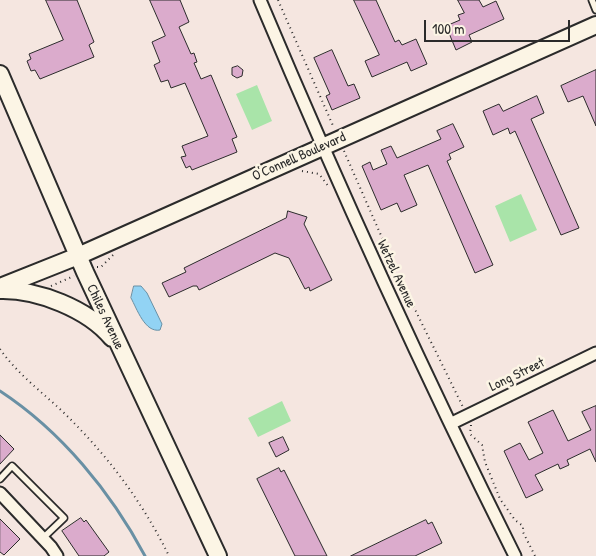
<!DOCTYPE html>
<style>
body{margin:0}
#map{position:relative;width:596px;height:556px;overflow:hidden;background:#f5e6e0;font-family:"Patrick Hand",sans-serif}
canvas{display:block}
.scale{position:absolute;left:424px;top:20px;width:146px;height:22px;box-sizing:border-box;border:2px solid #2b2b2b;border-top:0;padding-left:6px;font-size:15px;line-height:18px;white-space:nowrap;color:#2b2b2b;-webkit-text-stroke:4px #fcf5e5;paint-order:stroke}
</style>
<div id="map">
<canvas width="596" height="556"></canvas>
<div class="scale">100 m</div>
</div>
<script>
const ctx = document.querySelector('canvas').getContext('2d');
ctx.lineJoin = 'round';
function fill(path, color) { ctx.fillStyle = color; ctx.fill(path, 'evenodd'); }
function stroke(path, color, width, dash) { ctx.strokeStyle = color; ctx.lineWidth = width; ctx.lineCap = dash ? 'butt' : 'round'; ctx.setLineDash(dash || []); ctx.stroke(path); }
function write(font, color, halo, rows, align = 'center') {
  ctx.font = font + ' "Patrick Hand",sans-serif'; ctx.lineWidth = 5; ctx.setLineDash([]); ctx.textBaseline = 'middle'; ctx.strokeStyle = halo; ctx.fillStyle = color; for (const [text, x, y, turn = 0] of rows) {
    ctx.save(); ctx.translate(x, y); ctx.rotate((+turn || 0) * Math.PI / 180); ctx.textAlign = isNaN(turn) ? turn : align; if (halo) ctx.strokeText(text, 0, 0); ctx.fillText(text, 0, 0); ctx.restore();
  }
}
fill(new Path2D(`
 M257,85L272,121L252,130L236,94Z
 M521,194L537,230L510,242L495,206Z
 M282,401L291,421L258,437L248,418Z`), '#a9e4a9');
const water = new Path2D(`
 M134,286H141L147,293L162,324L160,330C145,333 137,309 131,298Z`);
fill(water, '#92d3f4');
stroke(water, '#6990a4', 1);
stroke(new Path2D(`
 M0,391C61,431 111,492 145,556`), '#6990a4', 3);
const building = new Path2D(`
 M46,0H77L94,42L89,45L94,57L40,79L35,70L31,71L27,61L31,59L29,54L63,40Z
 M150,0H180L189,22L179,27L191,54L194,53L197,62L194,63L201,79L211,75L237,137L232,139L237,152L192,170L190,166L186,168L181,157L186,156L182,146L208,136L185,83L171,88L168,80L161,82L154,65L160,62L152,42L165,36Z
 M354,0H376L395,42L399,40L402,45L416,39L427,64L411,71L407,62L372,77L365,61L379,55Z
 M458,0H479L483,7L496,1L504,19L469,35L472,42L456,50L446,26L460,20L458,15L464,13Z
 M332,50L348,86L354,84L360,98L332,110L326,96L330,94L314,58Z
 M238,66L243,70L242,76L237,78L232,75V68Z
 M596,70V126L583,96L568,102L561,86Z
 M537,96L544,113L531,119L579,228L561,235L515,131L510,134L508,128L493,135L483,111L499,104L503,111Z
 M453,124L464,147L449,154L451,159L447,161L493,265L475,273L428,165L404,175L417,205L401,212L397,203L381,210L362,166L370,162L373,170L387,164L381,150L391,146L397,158L441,139L437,131Z
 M288,211L307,217L304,224L332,280L310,291L309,287L305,289L289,258L275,253L199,290L197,286H193L169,297L162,283L186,272L184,268L286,218Z
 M596,406V462L590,449L567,460L569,465L560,469L558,464L535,475L543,490L526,498L504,451L520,443L529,460L543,453L528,422L553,410L568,441L591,430L582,412Z
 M0,435L14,449L0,464Z
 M283,437L289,450L276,457L269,443Z
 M279,468L281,472L284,470L327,556H295L257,479Z
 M81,518L84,522L86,520L109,552L104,556H79L62,531Z
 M0,519L20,539L4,555L0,552Z
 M426,520L428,524L432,522L442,543L415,556H351Z`);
fill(building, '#dbabcc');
stroke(building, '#2b2b2b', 1);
const lane = new Path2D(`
 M592,0L596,10
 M0,479L12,466L64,518L43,538`);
const street = new Path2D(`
 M260,0C339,188 424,374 515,556
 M452,423L596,353
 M0,493L51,547L57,556`);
const secondary = new Path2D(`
 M0,74L85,272L218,556
 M0,287L78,256L596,25
 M0,290C37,289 88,309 112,338`);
stroke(lane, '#2b2b2b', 9);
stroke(street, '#2b2b2b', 15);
stroke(secondary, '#2b2b2b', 20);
stroke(new Path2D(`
 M278,0L334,128
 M344,151L401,281L463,407
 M302,171L319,174L329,187
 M97,267H101L113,255
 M51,286L74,276
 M0,349C20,378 52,399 76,425C114,464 145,507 169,556
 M471,425L470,434L482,445L485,462L500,499L515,520L523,526V532L535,556`), '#2b2b2b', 2, [1, 4]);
stroke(lane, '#fcf5e5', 5.5);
stroke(street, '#fcf5e5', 11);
stroke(secondary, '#fcf5e5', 16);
write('14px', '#2b2b2b', '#fcf5e5', [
 ["O'Connell Boulevard",299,157,-24],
 ["Wetzel Avenue",396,274,65],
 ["Chiles Avenue",105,317,65],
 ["Long Street",517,375,-26]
]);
</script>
